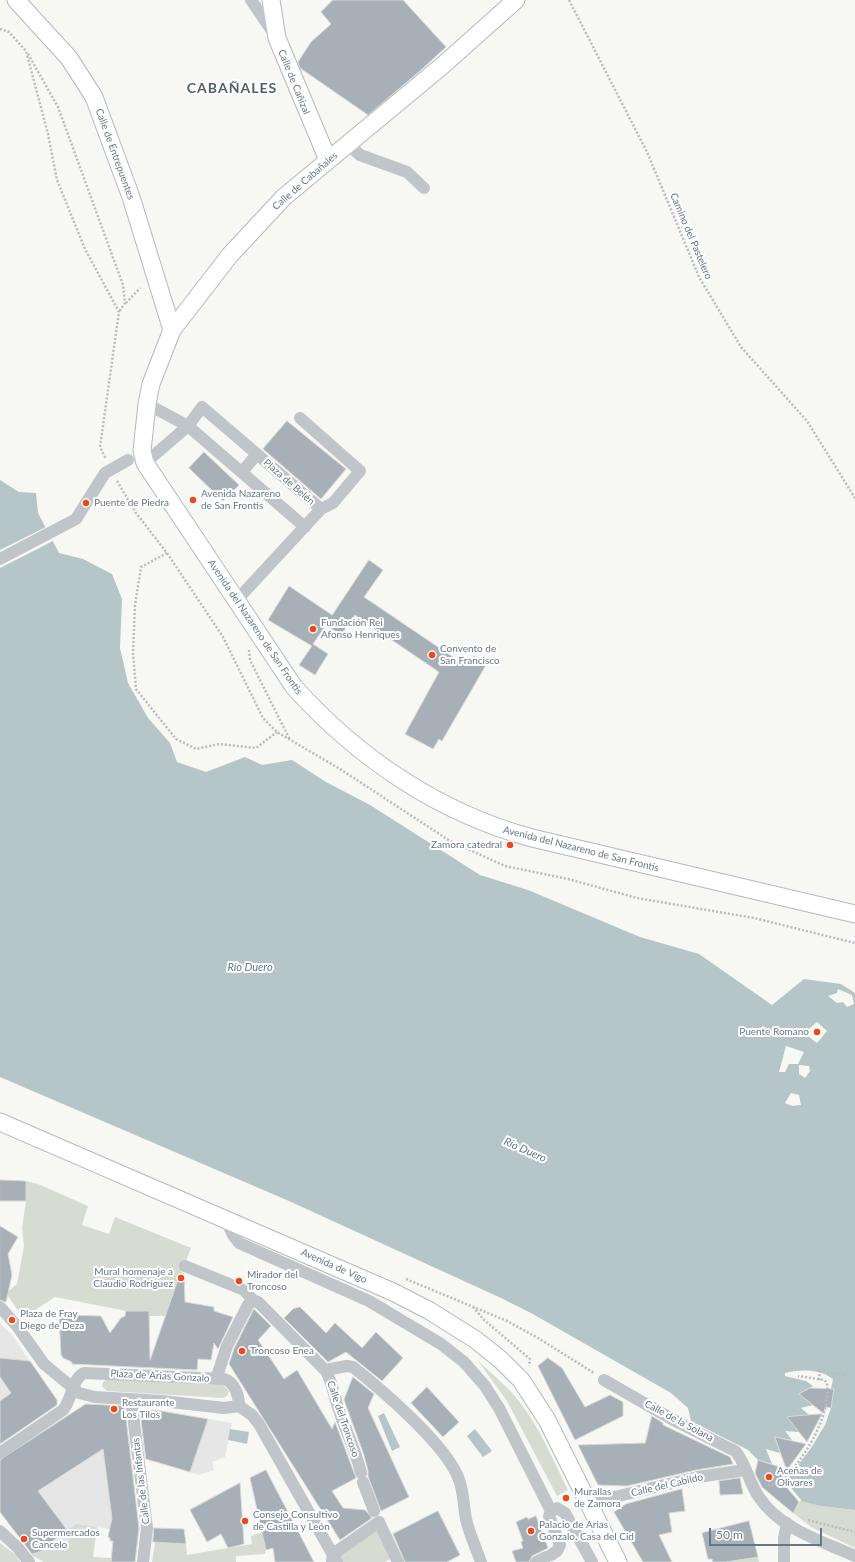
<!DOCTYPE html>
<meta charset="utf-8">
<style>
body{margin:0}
#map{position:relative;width:855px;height:1562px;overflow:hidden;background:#f7f7f4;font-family:Lato,sans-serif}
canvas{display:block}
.scale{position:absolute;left:709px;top:1528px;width:113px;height:18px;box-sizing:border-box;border:2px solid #647887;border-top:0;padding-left:5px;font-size:12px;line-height:14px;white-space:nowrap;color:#647887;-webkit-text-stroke:3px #fff;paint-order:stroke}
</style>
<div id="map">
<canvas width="855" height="1562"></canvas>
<div class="scale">50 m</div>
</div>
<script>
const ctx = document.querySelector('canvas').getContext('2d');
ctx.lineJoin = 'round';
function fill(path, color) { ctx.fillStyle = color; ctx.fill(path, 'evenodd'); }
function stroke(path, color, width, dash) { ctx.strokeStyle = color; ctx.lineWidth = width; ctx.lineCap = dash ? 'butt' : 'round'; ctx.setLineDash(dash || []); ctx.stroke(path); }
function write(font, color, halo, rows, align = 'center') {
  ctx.font = font + ' Lato,sans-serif'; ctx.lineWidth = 4; ctx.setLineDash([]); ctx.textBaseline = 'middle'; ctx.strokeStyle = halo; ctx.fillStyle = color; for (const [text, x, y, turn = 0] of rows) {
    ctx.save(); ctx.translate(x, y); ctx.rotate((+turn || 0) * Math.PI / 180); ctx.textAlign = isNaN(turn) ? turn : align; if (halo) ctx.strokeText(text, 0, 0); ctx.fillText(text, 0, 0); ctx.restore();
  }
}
fill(new Path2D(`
 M0,1323L12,1335L29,1360L28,1361L0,1358Z
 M0,1372H8L0,1378L11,1393L0,1411Z
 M208,1419L232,1423L225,1457L212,1462L214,1470L199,1475L190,1472Z
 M103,1449L112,1518L110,1529L76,1524L69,1529L68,1549L46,1550L42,1549L67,1530L41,1495L34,1500L31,1496Z`), '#e5e6e5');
fill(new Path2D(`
 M26,1181L38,1184L88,1206L82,1225L109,1234L115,1217L191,1248L177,1284L169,1316H149L148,1311H126L55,1297L23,1318L6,1293L17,1284L24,1246L22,1228L26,1201Z
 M478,1361C492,1374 507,1386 518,1400C540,1427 553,1460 568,1490L557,1496L507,1401Z
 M108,1379L223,1385L229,1391L227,1396L223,1398L107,1391L102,1386L103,1382Z
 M801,1500L820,1506L855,1510V1548L811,1527L793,1513Z
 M76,1524L97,1527L93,1557L111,1558V1562H44L31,1555L42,1551V1549L46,1550L68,1549L69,1529Z
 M377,1528L392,1558L385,1562H342L338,1555Z
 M262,1532L266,1550L265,1554L236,1556V1562H152L155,1542L186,1544L187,1555L252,1544L251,1536Z
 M0,1543L16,1555L20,1562H0Z
 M758,1557L759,1562H726Z`), '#d7dcd3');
fill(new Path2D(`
 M0,480L19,492L36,493L38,513L59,553L83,559L112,574L122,599L120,648L128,683L148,718L170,743L177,762L206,772L245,757L262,765L292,760L326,782L370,805L480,875L528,890L640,937L699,954L772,1005L804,979L841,984L855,993V1510L820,1506L802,1501L786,1482C808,1451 828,1428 834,1389H831L833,1379C820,1369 800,1369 785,1373V1376L806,1381L813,1386L799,1394L813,1405L801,1408L809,1415L799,1432L785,1431L792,1440L775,1437L780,1453L766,1449L772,1464L758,1460L748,1450L691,1421L688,1408L671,1393L531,1313L501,1298L289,1201L0,1077ZM838,989L852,995L854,1004L847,1007L843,1002L837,1003L828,996L837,993ZM817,1022L827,1031L817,1043L804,1033ZM786,1046L804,1052L798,1064H789L785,1072H779ZM799,1065L809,1066L810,1071L805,1078L799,1074ZM791,1093L799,1095L801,1105L792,1106L785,1103Z
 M384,1413L400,1447L392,1451L378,1416Z
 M230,1429L249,1432L247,1444L228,1440Z
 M475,1429L492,1451L483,1457L467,1436Z`), '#b6c5c8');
fill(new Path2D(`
 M48,526L55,540L0,568V550Z
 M829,1408H831L825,1425L811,1448L785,1482L823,1424Z`), '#f7f7f4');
const building = new Path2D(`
 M333,0H403L446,47L421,70L368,115L300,68L298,62L311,42L331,24L321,12Z
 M287,421L346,469L321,499L263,449Z
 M204,452L239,485L223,501L189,468Z
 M369,560L383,570L364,597L466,666L474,656L486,665L442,741L439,739L433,749L405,734L439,672L355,615L341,635L326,625L313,644L328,654L315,675L299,665L312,646L268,620L289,586L332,615Z
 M0,1180L26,1181V1201H0Z
 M0,1226L18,1237L8,1254L12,1275L6,1302L0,1300Z
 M181,1272L184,1274L185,1302L214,1307V1311L233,1317L218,1349L214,1343L211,1360L198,1359L197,1370L72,1364V1362L63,1358L61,1354L59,1315L101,1316L110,1333L121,1318L125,1316L126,1311H149L150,1360Z
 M300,1307L326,1333L335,1323L362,1348L376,1332L403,1358L382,1381L346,1352L328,1362L284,1318L293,1309Z
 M254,1309L271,1326L258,1340L284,1379L297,1370L332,1429L335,1422L356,1478L332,1491L343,1508L365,1510L372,1518L340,1540L229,1364L234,1349Z
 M0,1358L30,1361L57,1400V1405L0,1444V1401L11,1393L0,1377Z
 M548,1358L562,1368L585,1407L610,1395L623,1402V1416L575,1440L538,1366Z
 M353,1377L374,1394L368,1408L409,1497L381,1511L368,1476V1471L364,1455L344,1400Z
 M427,1387L459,1422L443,1437L411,1403Z
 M810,1388L834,1389L831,1408L826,1407L823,1413L799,1394Z
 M86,1404L123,1406L125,1410L139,1528L135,1562H111L113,1541H110V1538L108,1537L112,1518L103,1449L38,1491L67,1530L42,1549V1551L32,1554L0,1512V1460Z
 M140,1410L161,1411L208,1419L190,1472L146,1459Z
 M822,1414L807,1442L787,1417Z
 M652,1416L663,1423V1425L730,1457L733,1464L696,1470L627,1486L598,1485L578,1445L645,1443Z
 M775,1437L806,1444L781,1478L785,1482L783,1483L799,1502L793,1513L762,1487L755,1473L758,1460L786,1469Z
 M266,1470L314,1562H275L273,1548L266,1550L250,1478Z
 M740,1478L743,1494L720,1495L719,1481Z
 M240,1483L244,1544L228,1548L221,1534L207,1542L190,1510Z
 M682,1489L685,1511L669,1513L672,1532L659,1535L672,1562H643L614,1512L626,1504Z
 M438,1511L460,1555L447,1562H405L393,1534Z
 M536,1516L548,1548L532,1556L529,1562H516L512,1551L523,1548L521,1542L523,1541L516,1522L527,1517L528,1519Z
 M749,1521L758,1557L726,1562H713L712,1559H708L702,1533Z
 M154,1528L184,1529L186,1544L153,1542Z`);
fill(building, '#a6b0b6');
stroke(building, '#d9d9d6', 1);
const secondary = new Path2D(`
 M16,0L69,58L94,97L131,197L172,330
 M271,0L277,38L328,160
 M516,0L442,66L284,197L230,255L172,330L151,384L147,404L142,451L145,463L294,687C358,758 439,813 532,838L855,914
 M0,1122L393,1292L430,1311L476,1340L501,1360L521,1380L547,1420L618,1562`);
stroke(secondary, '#b2b9be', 19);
stroke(new Path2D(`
 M569,0L647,152L699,277L741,347L807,421L855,498
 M0,29L9,32L26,51L48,134L57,180L85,249L119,312L100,447L106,459
 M28,54L58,107L123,285L125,303L119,312
 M126,303L140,288
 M117,481L136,513L167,553L223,637L263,718L277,732L340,769L450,841L505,866L568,879L637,898L754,918L855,943
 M167,553L141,567L135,605L133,654L136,689L176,739L196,749L219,744L256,748L277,732
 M249,650L250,660L290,740
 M406,1279L507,1321L538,1338L594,1373
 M473,1307L483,1319L530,1359L529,1366
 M819,1380L820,1371L845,1375
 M768,1484L770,1486C775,1484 782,1481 786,1477C807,1454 831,1415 827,1383L824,1380L798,1376
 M808,1520L855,1532`), '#b8bcbf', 2.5, [2, 2]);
stroke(new Path2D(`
 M251,0L274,34
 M348,144L360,155L407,172L424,188
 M147,404L188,426L202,407L321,509L236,601
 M300,418L360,471L333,503L321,509
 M145,463L188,426L305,527
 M242,472L257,454
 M225,1218L233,1235L239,1243L369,1301L441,1344L464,1362L485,1386L499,1408L551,1511
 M185,1266L244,1290L253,1300
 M253,1300L258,1302L326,1371C333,1384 334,1397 339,1410C346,1432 356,1451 361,1473
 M0,1307L17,1326L44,1364L79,1393L95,1397L162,1401L224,1408L239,1406
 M325,1370L347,1366L353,1367C382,1390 444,1443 458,1477C464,1491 463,1504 466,1519C469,1533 476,1548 481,1562
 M216,1379L227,1346L248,1305L253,1300
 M604,1380L677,1422L735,1451C744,1459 750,1485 759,1497C780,1529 822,1541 855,1556
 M131,1399L147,1528L143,1562
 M239,1406L252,1415L259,1424L337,1562
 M0,1453L63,1410C72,1400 72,1378 84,1373L224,1379C235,1382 239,1396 239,1406
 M363,1482L374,1511
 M590,1506L606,1499L698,1477L745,1470
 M0,1531L18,1548L29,1562
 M551,1555L557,1551L560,1545L549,1516L551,1511L557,1508L565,1513L592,1562
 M332,1562L333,1554L379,1522L398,1562
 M536,1562L546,1557
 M784,1562V1538L787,1523`), '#c0c5c9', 12);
stroke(secondary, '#fff', 17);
stroke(new Path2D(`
 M0,559L76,519L105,473L128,460`), '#c0c5c9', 12);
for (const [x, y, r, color] of [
 [193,500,4,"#ee481d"],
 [86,503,4,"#ee481d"],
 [313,629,4,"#ee481d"],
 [432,655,4,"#ee481d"],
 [510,845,4,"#ee481d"],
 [817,1032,4,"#ee481d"],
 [181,1278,4,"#ee481d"],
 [239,1281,4,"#ee481d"],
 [12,1320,4,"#ee481d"],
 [242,1351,4,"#ee481d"],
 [114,1409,4,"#ee481d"],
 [769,1477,4,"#ee481d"],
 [566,1498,4,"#ee481d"],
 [245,1521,4,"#ee481d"],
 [531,1531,4,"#ee481d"],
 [24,1539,4,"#ee481d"]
]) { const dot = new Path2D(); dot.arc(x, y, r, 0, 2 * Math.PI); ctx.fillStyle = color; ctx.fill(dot); stroke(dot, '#fff', 1.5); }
write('10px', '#647887', '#fff', [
 ["Calle de Cañizal",294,82,68],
 ["Calle de Entrepuentes",115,154,70],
 ["Calle de Cabañales",305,181,-41],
 ["Camino del Pastelero",691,236,67],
 ["Plaza de Belén",289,482,41],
 ["Avenida del Nazareno de San Frontis",255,627,56],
 ["Avenida del Nazareno de San Frontis",581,849,14],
 ["Avenida de Vigo",334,1266,24],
 ["Plaza de Arias Gonzalo",160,1376,3],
 ["Calle del Troncoso",343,1419,71],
 ["Calle de la Solana",679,1421,28],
 ["Calle de las Infantas",141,1481,-97],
 ["Calle del Cabildo",667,1485,-13]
]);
write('10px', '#647887', '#fff', [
 ["Avenida Nazareno",201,494],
 ["de San Frontis",201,506],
 ["Puente de Piedra",94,503],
 ["Fundación Rei",321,623],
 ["Afonso Henriques",321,635],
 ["Convento de",440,649],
 ["San Francisco",440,661],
 ["Zamora catedral",502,845,"right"],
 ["Puente Romano",809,1032,"right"],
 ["Mural homenaje a",173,1272,"right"],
 ["Claudio Rodríguez",173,1284,"right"],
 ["Mirador del",247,1275],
 ["Troncoso",247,1287],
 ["Plaza de Fray",20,1314],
 ["Diego de Deza",20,1326],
 ["Troncoso Enea",250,1351],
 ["Restaurante",122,1403],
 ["Los Tilos",122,1415],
 ["Aceñas de",777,1471],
 ["Olivares",777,1483],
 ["Murallas",574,1492],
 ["de Zamora",574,1504],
 ["Consejo Consultivo",253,1515],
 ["de Castilla y León",253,1527],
 ["Palacio de Arias",539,1525],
 ["Gonzalo. Casa del Cid",539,1537],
 ["Supermercados",32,1533],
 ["Cancelo",32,1545]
], 'left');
write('italic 11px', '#607b83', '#fff', [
 ["Río Duero",250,967],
 ["Río Duero",525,1150,24]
]);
ctx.letterSpacing = '1px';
write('bold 14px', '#53616b', '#fff', [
 ["CABAÑALES",232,88]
]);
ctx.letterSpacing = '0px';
</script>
